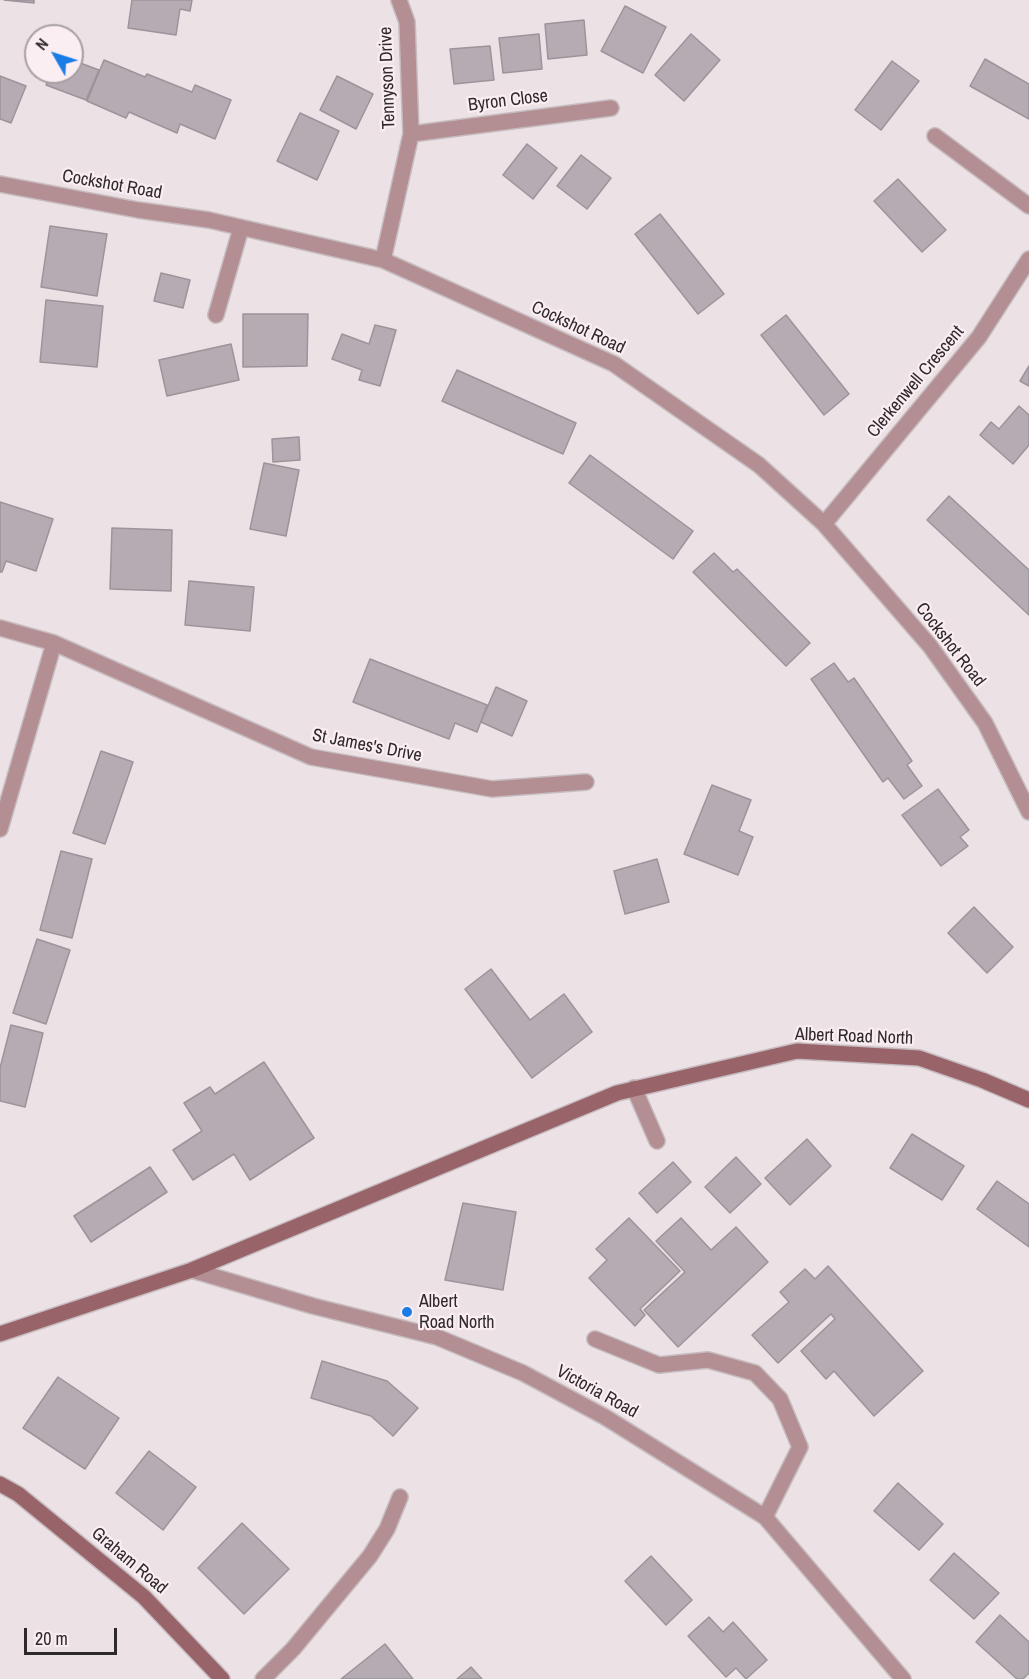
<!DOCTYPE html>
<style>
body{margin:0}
#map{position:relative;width:1029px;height:1679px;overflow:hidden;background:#ece1e5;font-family:"Archivo Narrow",sans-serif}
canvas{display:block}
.north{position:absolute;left:24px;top:24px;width:60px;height:60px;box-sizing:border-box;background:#faeef2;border:2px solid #a8a0a3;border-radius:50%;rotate:309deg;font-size:16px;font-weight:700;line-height:24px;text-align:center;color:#2e2a2c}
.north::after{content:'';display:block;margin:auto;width:21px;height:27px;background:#1a7de6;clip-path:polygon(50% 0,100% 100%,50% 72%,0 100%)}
.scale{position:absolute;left:24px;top:1628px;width:93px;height:27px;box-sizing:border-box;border:3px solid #2e2a2c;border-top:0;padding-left:8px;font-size:18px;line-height:21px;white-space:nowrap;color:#2e2a2c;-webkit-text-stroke:4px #faeef2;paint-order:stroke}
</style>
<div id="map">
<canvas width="1029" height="1679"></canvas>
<div class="north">N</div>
<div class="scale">20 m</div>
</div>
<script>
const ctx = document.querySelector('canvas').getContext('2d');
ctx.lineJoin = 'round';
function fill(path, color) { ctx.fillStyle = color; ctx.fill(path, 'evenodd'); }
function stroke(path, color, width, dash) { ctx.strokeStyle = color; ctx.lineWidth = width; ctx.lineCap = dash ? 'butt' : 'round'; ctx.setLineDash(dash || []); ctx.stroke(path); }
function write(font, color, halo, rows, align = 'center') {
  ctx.font = font + ' "Archivo Narrow",sans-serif'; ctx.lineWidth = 4.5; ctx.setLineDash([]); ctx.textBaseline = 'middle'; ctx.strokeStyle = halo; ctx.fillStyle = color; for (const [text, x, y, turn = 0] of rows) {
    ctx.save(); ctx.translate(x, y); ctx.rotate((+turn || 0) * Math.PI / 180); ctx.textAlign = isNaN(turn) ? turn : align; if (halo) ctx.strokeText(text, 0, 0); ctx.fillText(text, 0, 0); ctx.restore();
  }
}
const building = new Path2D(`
 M4,0H34V3Z
 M132,0H192L190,11L180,9L176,35L128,28Z
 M625,6L666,27L643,73L601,51Z
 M584,20L587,55L548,59L545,24Z
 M539,34L542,69L503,73L499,38Z
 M691,34L720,60L684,101L655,75Z
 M490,46L494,80L454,84L450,49Z
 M985,59L1029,84V119L970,86Z
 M72,60L99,70L86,100L46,85L52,72H72Z
 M104,60L145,77L147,74L192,92L195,85L231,100L215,139L180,124L177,133L129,112L126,118L87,101Z
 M892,61L919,81L881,130L855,110Z
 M0,76L26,86L11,123L0,119Z
 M337,76L373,94L356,129L320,110Z
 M300,113L339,131L317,180L277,161Z
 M527,144L557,168L533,199L503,175Z
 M581,155L611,178L587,209L557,186Z
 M898,179L946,230L922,252L874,201Z
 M660,214L724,294L698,314L635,234Z
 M50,226L107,234L97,296L41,287Z
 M161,273L190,280L183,308L154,301Z
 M46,300L103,306L97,367L40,362Z
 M243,314H308L307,366L243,367Z
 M786,315L849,394L824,415L761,335Z
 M375,325L396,330L380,386L359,380L362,370L332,359L342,334L369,344Z
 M231,344L239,380L167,396L159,360Z
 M1029,366V386L1020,381Z
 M457,370L576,423L563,454L442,401Z
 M1019,406L1029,415V445L1013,464L980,435L991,422L999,429Z
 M299,437L300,460L273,462L272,439Z
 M590,455L693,531L673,559L569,483Z
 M264,463L299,470L286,536L250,529Z
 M949,496L1029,570V615L927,520Z
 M0,502L53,519L36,571L6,561L2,572H0Z
 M112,528L172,530L171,591L110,589Z
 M714,553L733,572L737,569L810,643L786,666L693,572Z
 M189,581L254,587L250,631L185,625Z
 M370,659L487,705L477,732L455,723L449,739L353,702Z
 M834,663L848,682L854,678L912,761L907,765L922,786L904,799L888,778L883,782L811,679Z
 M496,687L527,701L512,736L481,722Z
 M101,751L133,762L105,844L73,833Z
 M712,785L751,800L739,831L753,837L738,875L684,854Z
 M938,789L969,830L960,837L968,846L941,866L902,815Z
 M61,851L92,859L72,938L40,930Z
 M657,859L669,902L625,914L614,871Z
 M974,907L1013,947L987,973L948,933Z
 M37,939L70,950L46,1024L13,1013Z
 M491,969L530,1020L564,994L592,1032L532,1078L465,989Z
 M11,1025L43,1033L25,1107L0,1101V1068Z
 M264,1062L314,1138L250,1180L234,1154L193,1180L173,1150L202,1131L184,1103L210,1087L215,1094Z
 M912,1134L964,1166L942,1200L890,1168Z
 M807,1139L831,1166L790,1205L765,1178Z
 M736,1157L761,1184L730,1213L705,1187Z
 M673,1162L691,1182L657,1213L639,1193Z
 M150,1167L167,1192L91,1242L74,1216Z
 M997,1181L1029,1204V1247L977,1209Z
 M463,1203L516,1212L503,1290L445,1280Z
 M629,1218L680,1271L640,1309L645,1315L635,1326L589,1278L607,1260L596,1249Z
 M681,1218L711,1250L736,1227L768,1262L678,1347L644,1310L685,1272L656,1241Z
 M828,1266L923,1371L874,1416L834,1371L826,1379L801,1351L835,1319L831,1314L778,1363L752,1335L789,1302L780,1292L805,1269L815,1279Z
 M322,1361L387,1381L418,1408L393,1436L371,1416L311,1398Z
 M58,1377L119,1418L85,1469L23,1428Z
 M149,1451L196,1487L163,1530L116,1493Z
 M898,1483L943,1524L919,1550L874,1511Z
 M242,1523L289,1569L244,1614L198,1568Z
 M954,1553L999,1593L974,1619L930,1580Z
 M651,1556L692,1600L666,1625L625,1581Z
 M1000,1615L1029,1642V1673L1023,1679H1017L976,1642Z
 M709,1617L723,1632L733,1622L767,1660L746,1679L736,1668L726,1677L688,1636Z
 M385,1644L413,1679H341Z
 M471,1667L482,1679H457Z`);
fill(building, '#b5acb3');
stroke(building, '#9c949a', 1.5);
const lane = new Path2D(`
 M595,1339L659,1365L708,1360L755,1373L780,1399L800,1447L765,1517
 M263,1679L293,1649L370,1556L387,1529L400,1497`);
const street = new Path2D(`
 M411,134L611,108
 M935,136L1029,206
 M0,184L138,210L209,220L383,260L614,364L759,465L824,524L930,646L985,723L1029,812
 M383,260L411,134L407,22L399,0
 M216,315L241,228
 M824,524L979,337L1029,259
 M0,628L54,643L0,829
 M54,643L311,757L492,789L586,782
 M634,1088L657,1141
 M192,1270L313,1306L437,1337L523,1373L605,1417L765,1517L903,1679`);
const secondary = new Path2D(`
 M0,1334L192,1270L617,1093L797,1051L919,1058L982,1080L1029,1100
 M0,1484L18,1494L144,1597L222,1679`);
stroke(lane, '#c6bcc0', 18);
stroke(street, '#c6bcc0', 18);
stroke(secondary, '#c6bcc0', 18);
stroke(lane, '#b38e92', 15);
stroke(street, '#b38e92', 15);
stroke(secondary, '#98646a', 15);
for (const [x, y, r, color] of [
 [407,1312,6,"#1a7de6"]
]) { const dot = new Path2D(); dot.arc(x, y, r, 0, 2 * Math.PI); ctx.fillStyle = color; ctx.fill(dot); stroke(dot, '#faeef2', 2); }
write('18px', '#2e2a2c', '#faeef2', [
 ["Tennyson Drive",388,78,-92],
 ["Byron Close",508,101,-7],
 ["Cockshot Road",112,185,10],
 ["Cockshot Road",578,328,25],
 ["Clerkenwell Crescent",916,382,-50],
 ["Cockshot Road",950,645,52],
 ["St James's Drive",367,746,11],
 ["Albert Road North",854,1037,2],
 ["Victoria Road",597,1392,29],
 ["Graham Road",129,1561,40]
]);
write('18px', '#2e2a2c', '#faeef2', [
 ["Albert",419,1302],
 ["Road North",419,1323]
], 'left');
</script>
